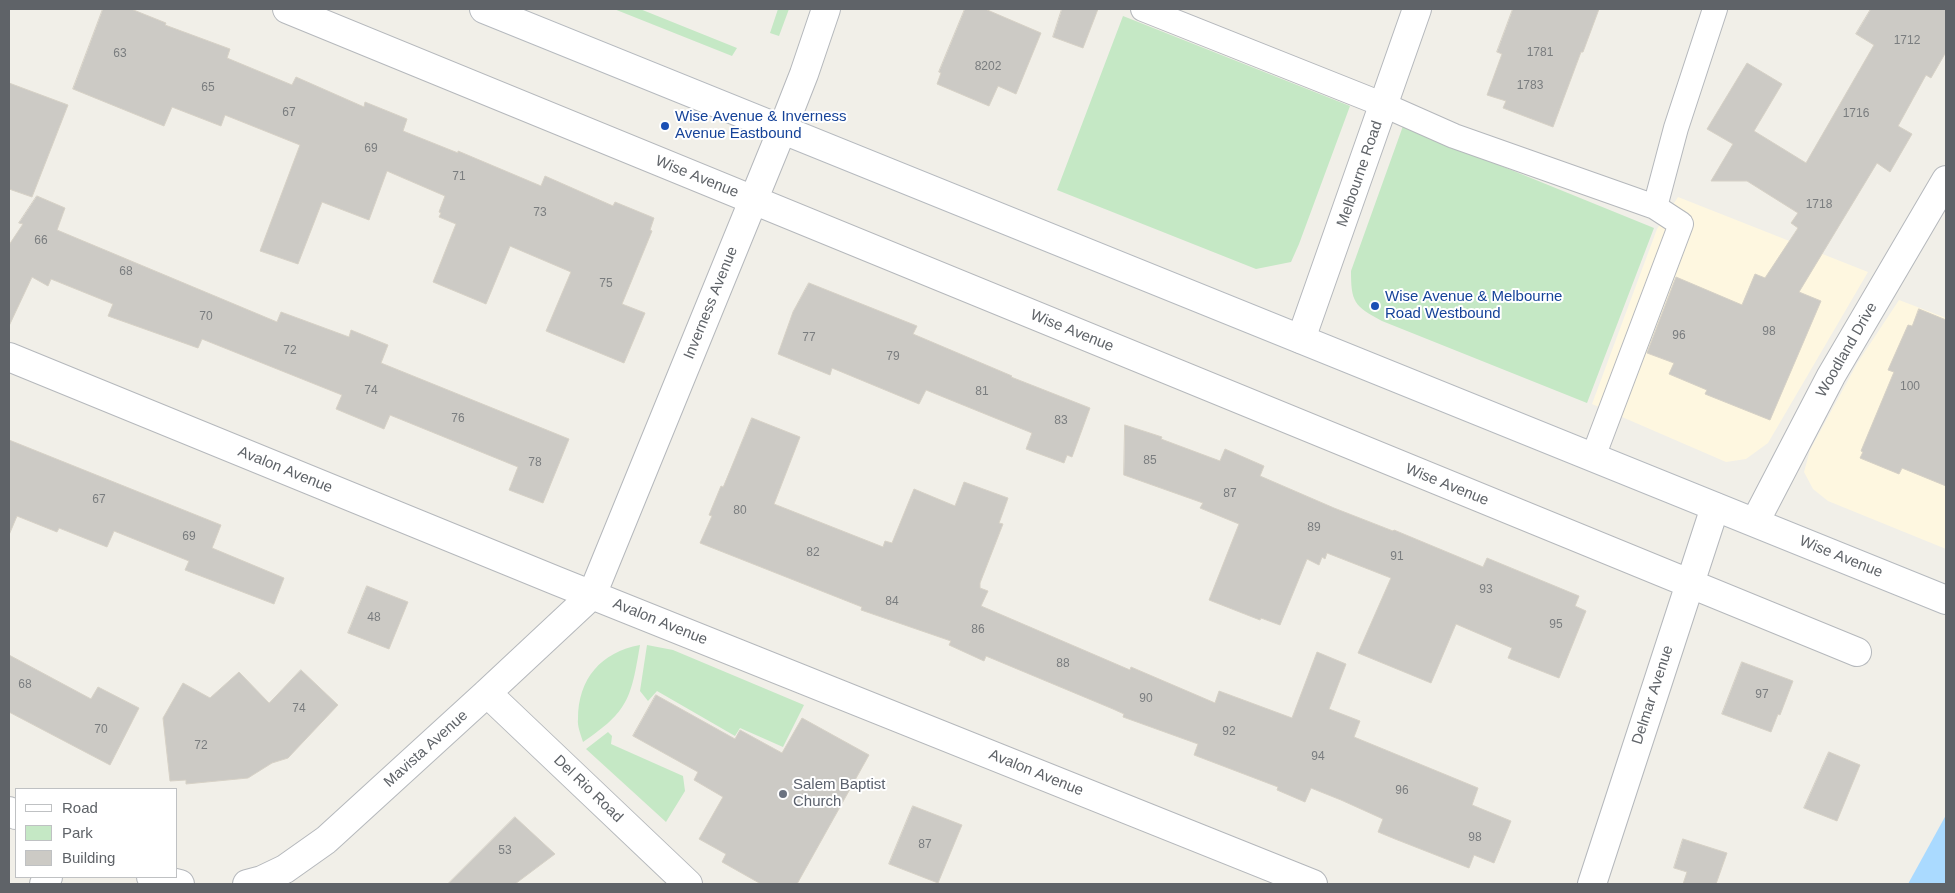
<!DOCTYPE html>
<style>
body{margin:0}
#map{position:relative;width:1955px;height:893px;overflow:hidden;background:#f1efe8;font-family:Arial,sans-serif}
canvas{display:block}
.frame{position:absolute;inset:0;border:10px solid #5f6368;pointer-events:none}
.legend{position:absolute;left:15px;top:788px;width:162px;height:90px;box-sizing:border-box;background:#fff;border:1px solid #bfc1c3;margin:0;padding:6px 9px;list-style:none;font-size:15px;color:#5f6368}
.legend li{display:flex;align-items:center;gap:10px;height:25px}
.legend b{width:25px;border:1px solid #bfc1c3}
</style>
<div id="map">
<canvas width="1955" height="893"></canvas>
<div class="frame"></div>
<ul class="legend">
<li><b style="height:6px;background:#fff"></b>Road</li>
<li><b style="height:14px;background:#c5e8c5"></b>Park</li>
<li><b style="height:14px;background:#cccac5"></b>Building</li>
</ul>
</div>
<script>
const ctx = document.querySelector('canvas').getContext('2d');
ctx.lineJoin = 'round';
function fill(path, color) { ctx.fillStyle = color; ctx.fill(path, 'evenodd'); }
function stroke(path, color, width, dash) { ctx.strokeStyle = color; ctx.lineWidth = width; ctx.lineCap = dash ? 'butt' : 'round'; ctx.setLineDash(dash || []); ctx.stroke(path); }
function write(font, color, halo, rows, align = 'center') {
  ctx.font = font + ' Arial,sans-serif'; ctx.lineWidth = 4; ctx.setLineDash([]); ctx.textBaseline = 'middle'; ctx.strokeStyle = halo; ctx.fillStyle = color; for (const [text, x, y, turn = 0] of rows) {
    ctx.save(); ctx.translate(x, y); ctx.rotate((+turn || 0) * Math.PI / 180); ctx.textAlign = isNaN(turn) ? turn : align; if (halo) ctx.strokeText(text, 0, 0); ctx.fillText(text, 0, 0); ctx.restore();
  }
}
fill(new Path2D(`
 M1678,197L1868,272L1768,443L1746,459L1726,462L1592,404L1657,229Z
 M1899,300L1946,318V549L1828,501L1813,489L1804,472L1810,450L1858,362Z`), '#fef7e0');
fill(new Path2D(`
 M614,9H640L737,48L732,56Z
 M778,9H789L779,36L770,33Z
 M1123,16L1350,106L1299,244L1291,262L1256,269L1057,190Z
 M1403,126L1654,228L1587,403L1382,321C1354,306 1351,302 1351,271Z
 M640,645C631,698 629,711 583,742C581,735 577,726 578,719C578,679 601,652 640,645Z
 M647,645L673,650L804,705L783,747L740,728L735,736L657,691L648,701L640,691Z
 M608,732L612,736L611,744L683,776L685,791L666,822L586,749Z`), '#c5e8c5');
fill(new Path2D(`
 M1946,815V884H1908Z`), '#aadaff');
const building = new Path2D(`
 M103,9H131L166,23L165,25L230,49L227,58L292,85L296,77L364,107L365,102L407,119L403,131L458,153V151L541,186L545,176L613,206L615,202L654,218L650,230L652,231L622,304L645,313L624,363L546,331L571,272L510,246L486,304L433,282L456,224L439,217L441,213L439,212L445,196L387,171L369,220L322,202L298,264L260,251L300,145L225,115L221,126L172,107L164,126L73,89Z
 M965,9H985L1041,33L1016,94L998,86L989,106L937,84L941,73L939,72Z
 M1062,9H1098L1083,48L1053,37Z
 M1513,9H1599L1583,52H1581L1553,127L1503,108L1506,101L1487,95L1502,54L1497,52Z
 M1871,9H1946V52L1931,78L1926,75L1898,126L1912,134L1890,172L1877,163L1799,292L1821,301L1770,420L1705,394L1707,390L1669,374L1674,363L1647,353L1676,277L1742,305L1755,274L1765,278L1798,228L1791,223L1798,213L1747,181H1711L1733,144L1707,129L1747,63L1782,84L1754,131L1806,163L1874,45L1856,34Z
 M9,83L68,105L32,197L9,189Z
 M37,196L65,208L57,230L277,322L281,312L349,337L351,330L388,345L381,363L569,439L543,503L509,490L518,467L390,415L384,429L336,409L342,395L202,339L198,348L108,316L113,304L51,279L48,286L32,277L9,326V245L23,224L19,223Z
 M809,283L917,326L913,334L1012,376L1011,377L1090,408L1072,457L1067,455L1064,463L1026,449L1032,433L926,390L919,404L832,368L830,375L778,354L793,312Z
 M1919,309L1946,320V486L1902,468L1899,474L1860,458L1863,452L1861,451L1894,372L1888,370L1908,325L1912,326Z
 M752,418L800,437L774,504L883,547L885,541L892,543L914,489L955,506L964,482L1008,498L999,523L1003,524L980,583V588L988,591L981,606L1130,670L1131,667L1215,703L1219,691L1292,718L1317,652L1346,664L1329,709L1360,721L1354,737L1478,788L1472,805L1511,821L1494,863L1474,855L1469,868L1395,839L1378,832L1383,819L1341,800L1311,788L1305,802L1277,790L1278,787L1194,755L1198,744L1123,717L1124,714L1113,709L986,656L984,661L949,645L951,641L861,610L862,607L700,543L712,516L709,515L721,486L723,487Z
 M1125,425L1162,437L1161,439L1220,461L1225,449L1264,466L1260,476L1334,508L1393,531L1394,530L1483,567L1487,558L1579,596L1575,606L1586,611L1559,678L1508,658L1512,648L1456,624L1431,683L1358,653L1391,578L1327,553L1325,559L1322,557L1319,565L1307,559L1280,625L1261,618L1260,620L1209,600L1239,524L1200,508L1203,503L1124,475Z
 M9,440L221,525L212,548L284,578L274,604L185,570L189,561L114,531L107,547L59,528L57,532L17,516L9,535Z
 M367,586L408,602L389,649L348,633Z
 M9,655L91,699L98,687L139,708L110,765L9,712Z
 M1742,662L1793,681L1780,715L1778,714L1771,732L1722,714Z
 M301,670L338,705L288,758L272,763L248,778L186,784V780L170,781L163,718L183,683L210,698L239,672L269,703Z
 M656,695L735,739L740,730L782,753L802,718L869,755L797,884H761L722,862L726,854L699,839L723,797L694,780L698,772L633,736Z
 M1829,752L1860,765L1837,821L1804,808Z
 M913,806L962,825L938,883L889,864Z
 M515,817L555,854L515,884H448Z
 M1683,839L1727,853L1716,884H1683L1687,872L1674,868Z`);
fill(building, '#cccac5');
stroke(building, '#d6d1c6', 1);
const service = new Path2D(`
 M1143,9L1384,105L1454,136L1655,207L1681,224L1593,457
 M1655,207L1676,128L1715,9`);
const minor = new Path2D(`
 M287,9L1857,652
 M1301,339L1417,9
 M9,357L557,581L1313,884
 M1755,522L1831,376L1946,180
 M487,693L688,884
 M9,811L16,815
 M151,877L180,884
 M44,884L48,877
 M247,884L262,880L285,869L326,840L487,693L592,595L782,130L804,74L826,9
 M1592,884L1715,507`);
const secondary = new Path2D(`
 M484,9L1946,600`);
stroke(service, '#b5b8bc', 26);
stroke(minor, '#b5b8bc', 30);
stroke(secondary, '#b6babf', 30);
stroke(service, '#fff', 24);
stroke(minor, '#fff', 28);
stroke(secondary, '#fff', 28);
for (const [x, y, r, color] of [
 [665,126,5,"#1a4fb4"],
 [1375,306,5,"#1a4fb4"],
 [783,794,5,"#6b7280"]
]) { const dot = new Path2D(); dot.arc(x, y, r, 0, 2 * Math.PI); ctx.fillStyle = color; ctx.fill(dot); stroke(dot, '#fff', 2); }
write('12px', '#7a7d7f', null, [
 ["1712",1907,41],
 ["1781",1540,53],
 ["63",120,54],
 ["8202",988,67],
 ["1783",1530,86],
 ["65",208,88],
 ["67",289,113],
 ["1716",1856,114],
 ["69",371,149],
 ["71",459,177],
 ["1718",1819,205],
 ["73",540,213],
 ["66",41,241],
 ["68",126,272],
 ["75",606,284],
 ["70",206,317],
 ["98",1769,332],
 ["96",1679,336],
 ["77",809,338],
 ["72",290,351],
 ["79",893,357],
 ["100",1910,387],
 ["74",371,391],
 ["81",982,392],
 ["76",458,419],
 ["83",1061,421],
 ["85",1150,461],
 ["78",535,463],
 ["87",1230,494],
 ["67",99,500],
 ["80",740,511],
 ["89",1314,528],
 ["69",189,537],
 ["82",813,553],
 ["91",1397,557],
 ["93",1486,590],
 ["84",892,602],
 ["48",374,618],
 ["95",1556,625],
 ["86",978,630],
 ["88",1063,664],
 ["68",25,685],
 ["97",1762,695],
 ["90",1146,699],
 ["74",299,709],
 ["70",101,730],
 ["92",1229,732],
 ["72",201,746],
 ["94",1318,757],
 ["96",1402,791],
 ["98",1475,838],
 ["87",925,845],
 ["53",505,851]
]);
write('15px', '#164399', '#fff', [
 ["Wise Avenue & Inverness",675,117],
 ["Avenue Eastbound",675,134],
 ["Wise Avenue & Melbourne",1385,297],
 ["Road Westbound",1385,314]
], 'left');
write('15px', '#5f6368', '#fff', [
 ["Melbourne Road",1360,174,-71],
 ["Wise Avenue",697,177,22],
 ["Inverness Avenue",711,303,-68],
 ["Wise Avenue",1072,331,22],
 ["Woodland Drive",1847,350,-60],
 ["Avalon Avenue",285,470,22],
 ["Wise Avenue",1447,485,22],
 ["Wise Avenue",1841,557,22],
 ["Avalon Avenue",660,622,22],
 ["Delmar Avenue",1653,695,-72],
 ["Mavista Avenue",426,749,-42],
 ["Avalon Avenue",1036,773,22],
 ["Del Rio Road",588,789,44]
]);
write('15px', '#5b616d', '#fff', [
 ["Salem Baptist",793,785],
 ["Church",793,802]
], 'left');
</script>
